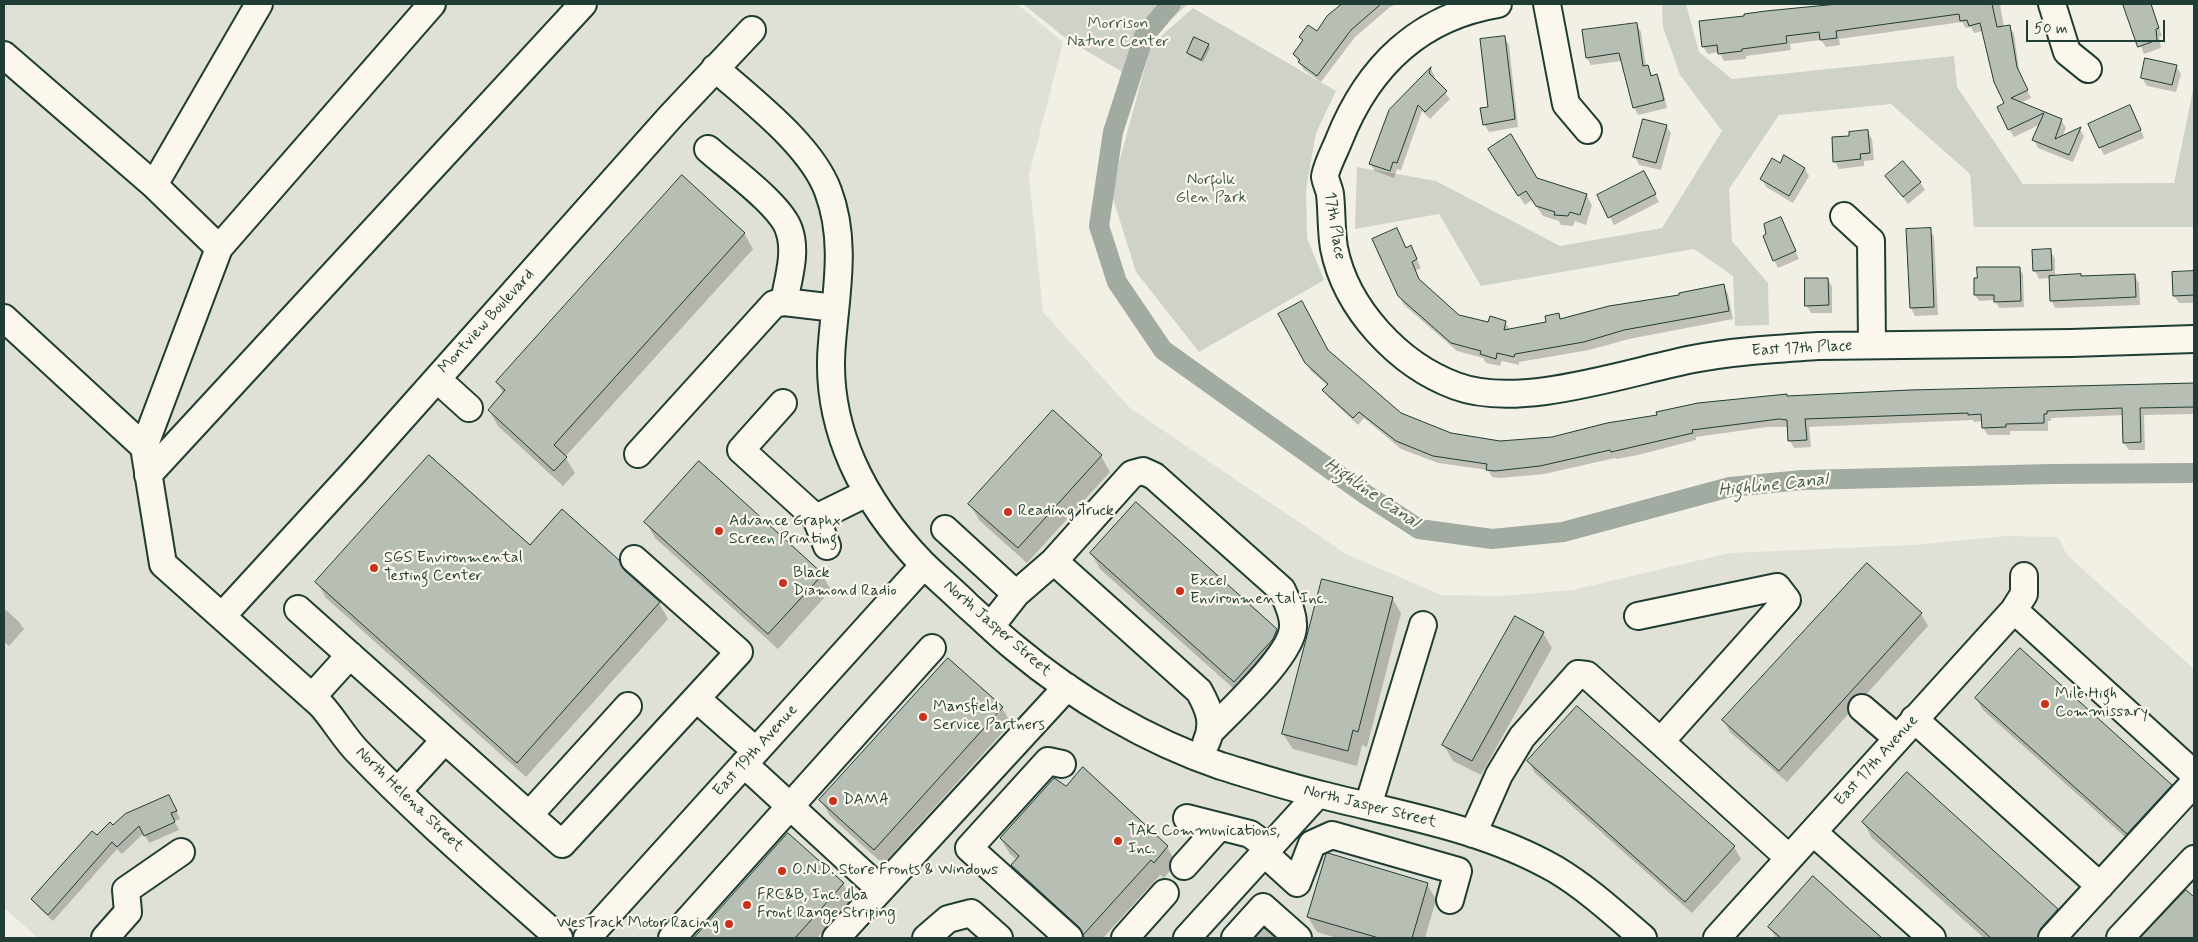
<!DOCTYPE html>
<style>
body{margin:0}
#map{position:relative;width:2198px;height:942px;overflow:hidden;background:#f2f0e5;font-family:Mynerve,sans-serif}
canvas{display:block}
.frame{position:absolute;inset:0;border:5px solid #1f3d34;pointer-events:none}
.scale{position:absolute;left:2026px;top:20px;width:139px;height:22px;box-sizing:border-box;border:2px solid #1f3d34;border-top:0;padding-left:6px;font-size:15px;line-height:18px;white-space:nowrap;color:#1f3d34;-webkit-text-stroke:4px #fbf7ec;paint-order:stroke}
</style>
<div id="map">
<canvas width="2198" height="942"></canvas>
<div class="frame"></div>
<div class="scale">50 m</div>
</div>
<script>
const ctx = document.querySelector('canvas').getContext('2d');
ctx.lineJoin = 'round';
function fill(path, color) { ctx.fillStyle = color; ctx.fill(path, 'evenodd'); }
function stroke(path, color, width, dash) { ctx.strokeStyle = color; ctx.lineWidth = width; ctx.lineCap = dash ? 'butt' : 'round'; ctx.setLineDash(dash || []); ctx.stroke(path); }
function write(font, color, halo, rows, align = 'center') {
  ctx.font = font + ' Mynerve,sans-serif'; ctx.lineWidth = 4.5; ctx.setLineDash([]); ctx.textBaseline = 'middle'; ctx.strokeStyle = halo; ctx.fillStyle = color; for (const [text, x, y, turn = 0] of rows) {
    ctx.save(); ctx.translate(x, y); ctx.rotate((+turn || 0) * Math.PI / 180); ctx.textAlign = isNaN(turn) ? turn : align; if (halo) ctx.strokeText(text, 0, 0); ctx.fillText(text, 0, 0); ctx.restore();
  }
}
fill(new Path2D(`
 M4,4H1017L1063,42L1029,175L1043,312L1130,408L1346,554L1441,595L1501,596L1572,590L1730,553L1912,545L2006,536L2058,537L2067,555L2194,669V938H38L4,908Z`), '#e0e1d6');
fill(new Path2D(`
 M1023,4H1188L1147,41L1136,80L1068,40Z
 M1662,4H1686L1699,52L1732,79L1954,56L1957,87L2023,184L2174,183L2194,85V227H1974L1970,174L1891,104L1779,115L1729,189L1732,241L1768,283L1769,325L1735,326L1733,276L1694,249L1481,286L1439,214L1355,229L1357,167L1436,181L1560,246L1662,228L1722,131L1680,75L1663,27Z
 M1193,8L1336,91L1316,133L1306,190L1307,238L1324,280L1199,352L1136,272L1111,192L1151,45Z`), '#cfd2c8');
fill(new Path2D(`
 M1343,4H1397L1390,7L1355,37L1321,82L1304,70L1294,54L1303,42L1301,38L1317,33L1328,16Z
 M1848,4H2000L2004,27L2009,26L2014,34L2020,76L2031,98L2020,103L2061,120L2066,128L2062,137L2080,129L2084,136L2073,162L2038,148L2034,140L2041,124L2014,137L2009,129L2006,104L1983,31L1974,33L1971,27L1966,28L1962,22L1839,39L1840,45L1826,47L1821,40L1790,44L1791,50L1746,56V59L1724,61L1719,52L1708,54L1703,46L1816,8Z
 M2134,4H2151L2162,36L2159,37L2161,48L2144,54L2126,7Z
 M1636,24L1641,32L1646,67L1648,66L1653,77L1656,76L1661,83L1667,108L1638,115L1634,107L1622,61L1591,65L1587,58Z
 M1504,37L1509,45L1518,127L1489,132L1484,124Z
 M1208,45L1210,48L1203,62L1190,56L1188,53Z
 M2176,66L2181,74L2176,92L2147,86L2142,78Z
 M1431,69L1435,76L1434,79L1450,99L1430,119L1422,111L1401,170L1397,169L1394,178L1375,171L1370,164L1390,110Z
 M2134,114L2144,138L2104,155L2100,147Z
 M1666,126L1671,133L1661,170L1639,165L1635,157Z
 M1867,131L1872,139L1874,160L1864,161V166L1839,169L1835,161L1850,137Z
 M1495,159L1537,179L1586,195L1592,205L1586,225L1575,221L1573,226L1561,225L1559,221L1543,216L1532,200L1525,205Z
 M1780,164L1805,169L1809,176L1793,203L1766,187L1762,179Z
 M1887,177L1920,182L1925,190L1908,204Z
 M1648,180L1659,202L1614,225L1599,196Z
 M1781,218L1799,259L1778,268L1774,260L1768,235Z
 M1907,230H1930L1934,237L1938,315L1915,316L1911,308Z
 M744,233L753,249L565,457L575,473L563,486L498,426L489,410L504,394L497,382Z
 M1406,249L1415,255L1421,268L1415,271L1420,282L1459,316L1489,324L1505,322L1510,330L1548,323L1558,315L1561,320L1723,286L1728,294L1733,319L1629,339L1589,350L1519,362V365L1502,361L1500,366L1486,363L1483,358L1457,351L1404,305L1399,296Z
 M2050,251L2055,258V277L2134,275L2139,283L2140,305L2055,308L2051,300L2050,278L2039,279L2035,271L2034,252Z
 M2019,268L2023,274L2024,307L1999,308L1995,300L1979,301L1975,295Z
 M2174,273H2194V303H2179L2174,296Z
 M1828,279L1832,287V313H1811L1806,305Z
 M1279,314L1328,351L1400,415L1451,434L1500,442L1552,438L1787,397L1910,391L2194,383V414L2144,415L2145,450H2129L2124,443V415L2051,418V421H2048V431H2010V435H1988L1983,428V421L1974,422L1973,420L1809,427L1811,447L1794,448L1790,441L1789,427H1767L1696,437V440L1638,455L1616,459L1615,458L1544,474L1500,478L1492,477L1488,470L1438,463L1401,449L1364,418L1358,425L1328,397L1324,390L1328,386L1311,371Z
 M1101,456L1110,472L1027,563L979,520L970,504Z
 M646,522L822,574L831,590L778,649L655,538Z
 M530,547L626,573L659,603L668,619L526,777L326,598L317,582Z
 M1091,553L1276,629L1285,645L1243,697L1100,569Z
 M1867,565L1921,614L1928,626L1787,782L1730,732L1724,720Z
 M1392,598L1401,613L1367,747L1362,745L1357,766L1293,749L1283,734Z
 M6,610L19,622L24,629L9,646L4,642V612Z
 M1543,633L1552,648L1481,775L1453,761L1444,745Z
 M1976,698L2171,786L2178,797L2134,845L1983,710Z
 M1577,707L1734,847L1741,859L1692,913L1535,773L1529,762Z
 M1002,708L1011,723L883,864L830,816L821,800Z
 M173,804L180,819L174,821L179,830L149,843L144,833L122,854L117,849L53,921L37,906L33,899L97,837L113,826Z
 M1863,822L2057,910L2066,925L2055,938H1984L1872,838Z
 M788,835L843,884L852,899L817,938H696Z
 M1001,839L1167,847L1176,863L1164,878L1160,875L1103,938H1085L1021,881L1012,865L1017,860L1010,854Z
 M1813,878L1881,938H1776L1770,927Z
 M1427,884L1436,900L1425,938H1337L1317,932L1308,917Z
 M2186,891L2194,899V938H2143Z`), '#0003');
stroke(new Path2D(`
 M1171,4L1144,36L1113,132L1099,226L1117,282L1163,350L1365,494L1419,529L1492,539L1563,532L1730,487L1802,480L2051,474L2194,473`), '#a2aba1', 20);
const building = new Path2D(`
 M1342,4H1381L1351,30L1317,76L1298,62L1300,60L1293,54L1303,40L1299,37L1308,25L1317,31L1327,16Z
 M1838,4H1992L1997,27L2010,25L2017,67L2028,90L2011,98L2062,119L2055,139L2081,127L2069,155L2032,140L2044,113L2008,130L1997,107L2004,103L1994,82L1980,23L1969,26L1967,20L1960,21L1959,14L1836,31L1837,38L1820,40L1819,32L1786,36L1787,43L1742,49V51L1718,54L1717,45L1702,47L1699,21L1744,16V14L1766,11Z
 M2123,4H2151L2159,28L2156,29L2157,40L2138,47Z
 M1637,23L1643,66L1648,65L1651,76L1657,74L1664,100L1633,108L1619,53L1586,58L1582,30Z
 M1505,36L1515,119L1483,125L1480,108L1488,107L1480,39Z
 M1194,37L1209,44L1201,60L1187,53Z
 M2145,58L2177,65L2172,85L2141,78Z
 M1431,67L1429,73L1447,91L1425,112L1418,105L1397,163L1393,162L1390,171L1369,164L1389,110Z
 M2130,105L2141,130L2099,148L2088,124Z
 M1643,119L1667,125L1656,163L1633,157Z
 M1868,130L1870,153L1860,154L1861,159L1833,162L1832,137L1849,136V132Z
 M1511,134L1537,178L1587,194L1580,215L1570,212L1568,216L1554,215L1555,212L1536,206L1526,191L1518,196L1488,149Z
 M1784,155L1805,168L1789,196L1760,179L1772,158L1780,163Z
 M1903,161L1921,182L1903,197L1885,176Z
 M1644,171L1656,194L1608,218L1597,195Z
 M682,175L745,233L554,445L567,457L554,471L488,410L505,390L496,382Z
 M1781,217L1796,251L1773,261L1763,236L1766,234L1764,224Z
 M1397,228L1406,248L1411,245L1417,259L1412,262L1419,279L1459,315L1488,322L1490,316L1506,321L1504,330L1546,322L1545,316L1559,313L1560,319L1609,306L1679,295V293L1724,284L1729,311L1624,330L1584,342L1515,354L1514,357L1497,353L1496,359L1480,354L1481,351L1451,343L1398,296L1372,239Z
 M1931,228L1934,307L1910,308L1906,229Z
 M2051,249L2052,270L2033,271L2032,250Z
 M1977,267H2020L2021,301L1994,302V295H1974V278H1977Z
 M2194,271V295L2173,296L2172,272Z
 M2081,274V276L2135,274L2136,297L2050,301L2049,276Z
 M1805,278H1828L1829,305L1805,306Z
 M1302,301L1328,350L1401,413L1451,433L1500,441L1552,437L1607,423L1657,415L1656,412L1698,403L1787,394V396L1910,390L2194,383V407L2140,408L2141,442L2123,443L2122,408L2047,411V414H2044V423L2006,424V427L1982,428L1981,414L1968,415V413L1805,419L1807,440L1788,441L1787,420L1779,419L1692,430L1693,433L1611,452L1610,450L1540,466L1495,471L1486,470L1487,464L1433,456L1396,441L1359,412L1353,418L1322,390L1328,384L1305,363L1278,314Z
 M1053,410L1102,455L1018,548L968,504Z
 M429,455L530,545L562,509L619,560L624,570L660,602L517,763L315,582Z
 M699,461L823,574L768,634L644,522Z
 M1136,502L1277,629L1273,639L1234,682L1090,553Z
 M1867,563L1922,613L1779,771L1722,720Z
 M1322,579L1393,597L1358,732L1353,730L1348,751L1282,734Z
 M1515,616L1544,632L1472,761L1442,745Z
 M2020,648L2172,785L2127,834L1975,698Z
 M948,658L1003,707L874,850L819,800Z
 M1577,706L1735,846L1685,902L1527,761Z
 M1083,767L1168,846L1154,863L1151,860L1083,935L1079,927L1011,865L1019,856L1000,838L1054,778L1066,786Z
 M1907,772L2058,909L2041,928L2037,938H1991L1862,822Z
 M169,795L177,811L171,813L175,822L144,836L139,826L117,847L112,842L48,915L31,899L92,831L97,835L110,822L113,825L125,814Z
 M788,833L844,883L795,938H694Z
 M1328,853L1428,883L1412,938H1379L1307,917L1326,854Z
 M1813,876L1847,907L1882,938H1781L1768,927Z
 M2186,890L2194,897V938H2140Z
 M1264,928L1276,938H1255Z`);
fill(building, '#b7beb3');
stroke(building, '#1f3d34', 1);
const minor = new Path2D(`
 M1498,4C1419,17 1368,67 1339,140C1336,148 1325,169 1325,177C1326,183 1329,188 1330,194C1332,212 1331,230 1334,248C1346,309 1399,365 1456,386C1520,410 1627,372 1693,359C1734,351 1776,349 1818,346L2071,343L2194,339
 M1547,4L1566,104L1588,130
 M2052,4L2067,52L2088,69
 M4,55L154,185L219,248L144,447
 M715,68C751,100 811,145 828,191C847,241 836,292 832,343C824,428 864,503 922,563C937,578 953,591 968,606C984,620 999,635 1015,648C1075,698 1147,741 1221,766C1254,776 1288,787 1322,795C1401,815 1483,828 1555,869C1587,888 1615,914 1643,938
 M708,149C728,167 782,206 789,230C797,252 788,280 784,302
 M154,185L259,4
 M1844,216L1871,241L1872,345
 M219,248L432,4
 M4,318L144,447L163,564L320,704C334,719 344,738 358,752C421,818 491,877 559,938
 M437,379L469,408
 M783,403L741,450L816,518L867,493
 M638,454L774,304L784,302L835,308
 M148,475L583,4
 M816,518L827,546
 M945,529L1016,594
 M1054,561L1199,691C1209,709 1215,723 1206,743
 M298,609L529,815L628,706
 M2014,610L2194,774
 M223,615L355,471L671,116L752,30
 M1638,616L1777,587L1787,600L1661,741
 M991,626L1016,594L1054,561L1132,474L1143,471L1154,476L1282,590C1287,602 1294,614 1293,627C1292,655 1231,710 1211,731
 M312,697L350,655
 M697,699L756,751
 M1862,708L1897,738
 M1914,719L2100,886
 M744,764L880,889
 M1062,764L1048,761L969,848L1069,938
 M398,791L444,741
 M1368,806L1423,625
 M529,815L562,844L739,652L634,559
 M1187,818L1250,834L1269,848
 M1813,832L1932,938
 M1473,834L1499,775L1522,737L1578,674L1587,675L1789,858
 M1264,853L1297,883L1312,844L1332,835L1458,871L1450,900
 M1184,866L1219,827
 M105,938L128,912L126,890L181,852
 M587,938L924,565
 M672,938L932,648
 M836,938L1067,687
 M926,938L948,919L971,913L999,938
 M1125,938L1165,893
 M1187,938L1318,794
 M1235,938L1263,907L1298,938
 M1717,938L2014,610L2024,594V576
 M2052,938L2194,783
 M2120,938L2194,859`);
stroke(minor, '#1f3d34', 30);
stroke(minor, '#fbf7ec', 26);
for (const [x, y, r, color] of [
 [1008,512,5,"#c8321e"],
 [719,531,5,"#c8321e"],
 [374,568,5,"#c8321e"],
 [783,583,5,"#c8321e"],
 [1180,591,5,"#c8321e"],
 [2045,704,5,"#c8321e"],
 [923,717,5,"#c8321e"],
 [833,801,5,"#c8321e"],
 [1118,841,5,"#c8321e"],
 [782,871,5,"#c8321e"],
 [747,905,5,"#c8321e"],
 [729,924,5,"#c8321e"]
]) { const dot = new Path2D(); dot.arc(x, y, r, 0, 2 * Math.PI); ctx.fillStyle = color; ctx.fill(dot); stroke(dot, '#fbf7ec', 2); }
write('16px', '#425b52', '#fbf7ec', [
 ["Morrison",1118,25],
 ["Nature Center",1118,43],
 ["Norfolk",1211,181],
 ["Glen Park",1211,199]
]);
write('16px', '#1f3d34', '#fbf7ec', [
 ["17th Place",1334,226,81],
 ["Montview Boulevard",487,322,-48],
 ["East 17th Place",1802,349,-3],
 ["North Jasper Street",997,629,41],
 ["East 19th Avenue",756,751,-48],
 ["East 17th Avenue",1877,761,-48],
 ["North Helena Street",409,800,44],
 ["North Jasper Street",1370,807,14]
]);
write('16px', '#1f3d34', '#fbf7ec', [
 ["Reading Truck",1018,512],
 ["Advance Graphx",729,522],
 ["Screen Printing",729,540],
 ["SGS Environmental",384,559],
 ["Testing Center",384,577],
 ["Black",793,574],
 ["Diamond Radio",793,592],
 ["Excel",1190,582],
 ["Environmental Inc.",1190,600],
 ["Mile High",2055,695],
 ["Commissary",2055,713],
 ["Mansfield",933,708],
 ["Service Partners",933,726],
 ["DAMA",843,801],
 ["TAK Communications,",1128,832],
 ["Inc.",1128,850],
 ["O.N.D. Store Fronts & Windows",792,871],
 ["FRC&B, Inc. dba",757,896],
 ["Front Range Striping",757,914],
 ["WesTrack Motor Racing",719,924,"right"]
], 'left');
write('italic 18px', '#465e55', '#fbf7ec', [
 ["Highline Canal",1773,486,-6],
 ["Highline Canal",1371,494,34]
]);
</script>
